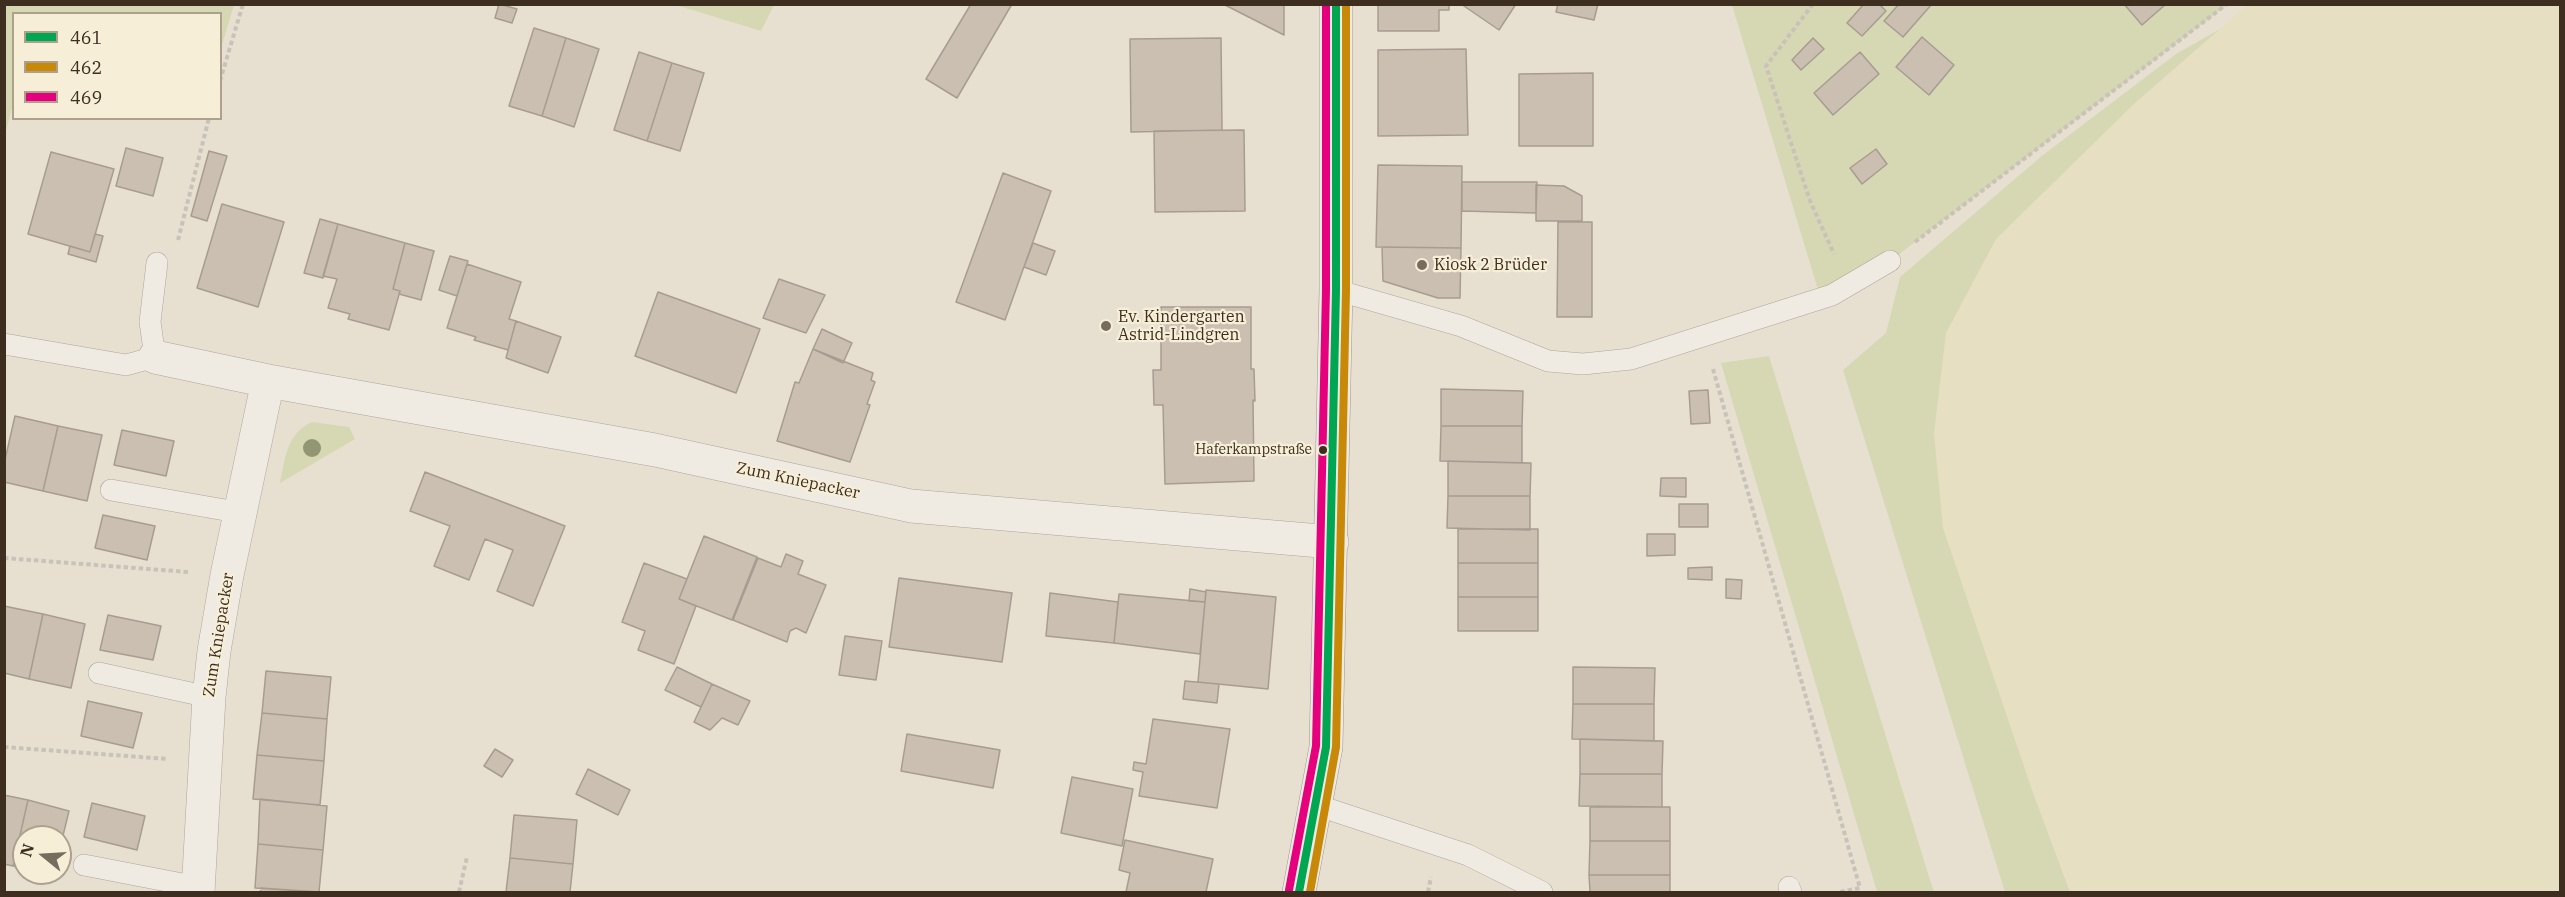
<!DOCTYPE html>
<meta charset="utf-8">
<style>
body{margin:0}
#map{position:relative;width:2565px;height:897px;overflow:hidden;background:#e7e0d1;font-family:"IBM Plex Serif",serif}
canvas{display:block}
.frame{position:absolute;inset:0;border:6px solid #3d2e20;pointer-events:none}
.legend{position:absolute;left:12px;top:12px;width:210px;height:108px;box-sizing:border-box;background:#f7eed8;border:2px solid #ada18e;margin:0;padding:8px 10px;list-style:none;font-size:18px;color:#3d2e20}
.legend li{display:flex;align-items:center;gap:12px;height:30px}
.legend b{width:30px;border:2px solid #ada18e}
.north{position:absolute;left:12px;top:825px;width:60px;height:60px;box-sizing:border-box;background:#f7eed8;border:2px solid #ada18e;border-radius:50%;rotate:288deg;font-size:16px;font-weight:700;line-height:24px;text-align:center;color:#3d2e20}
.north::after{content:'';display:block;margin:auto;width:21px;height:27px;background:#786c5e;clip-path:polygon(50% 0,100% 100%,50% 72%,0 100%)}
</style>
<div id="map">
<canvas width="2565" height="897"></canvas>
<div class="frame"></div>
<ul class="legend">
<li><b style="height:8px;background:#00a651"></b>461</li>
<li><b style="height:8px;background:#c88808"></b>462</li>
<li><b style="height:8px;background:#e5007d"></b>469</li>
</ul>
<div class="north">N</div>
</div>
<script>
const ctx = document.querySelector('canvas').getContext('2d');
ctx.lineJoin = 'round';
function fill(path, color) { ctx.fillStyle = color; ctx.fill(path, 'evenodd'); }
function stroke(path, color, width, dash) { ctx.strokeStyle = color; ctx.lineWidth = width; ctx.lineCap = dash ? 'butt' : 'round'; ctx.setLineDash(dash || []); ctx.stroke(path); }
function write(font, color, halo, rows, align = 'center') {
  ctx.font = font + ' "IBM Plex Serif",serif'; ctx.lineWidth = 4.5; ctx.setLineDash([]); ctx.textBaseline = 'middle'; ctx.strokeStyle = halo; ctx.fillStyle = color; for (const [text, x, y, turn = 0] of rows) {
    ctx.save(); ctx.translate(x, y); ctx.rotate((+turn || 0) * Math.PI / 180); ctx.textAlign = isNaN(turn) ? turn : align; if (halo) ctx.strokeText(text, 0, 0); ctx.fillText(text, 0, 0); ctx.restore();
  }
}
fill(new Path2D(`
 M2247,5H2560V892H2070L2032,790L1943,528L1934,434L1946,333L1995,239L2135,103Z`), '#e6dfc2');
fill(new Path2D(`
 M5,4H234V5L221,48L220,14H14L13,104L5,135Z
 M676,5H774L761,31Z
 M1732,5H2227L1890,261L1822,303Z
 M2220,29L2135,103L1996,239L1946,333L1934,434L1943,528L2032,790L2070,892H2005L1843,370L1886,333L1900,277L2043,155L2176,54Z
 M1769,356L1930,880L1934,892H1877L1721,363Z
 M312,422L349,427L355,439L280,483C285,458 287,433 312,422Z`), '#d6d7b3');
const building = new Path2D(`
 M499,4L517,9L512,23L495,18Z
 M971,4H1012L957,98L926,79Z
 M1223,4L1284,5V35Z
 M1378,4H1449V10H1439V31H1378Z
 M1461,4H1516L1499,30Z
 M1558,4H1598L1594,20L1556,12Z
 M1864,4H1879L1886,11L1862,36L1847,23Z
 M1899,4H1932L1903,37L1884,21Z
 M2124,4H2166L2142,25Z
 M534,28L566,38L542,116L509,106Z
 M1922,37L1954,65L1929,95L1896,67Z
 M566,38L599,49L574,127L542,116Z
 M1221,38L1222,130L1131,132L1130,39Z
 M1813,38L1824,49L1801,70L1792,60Z
 M1466,49L1468,135L1378,136V50Z
 M639,52L672,63L647,141L614,130Z
 M1860,52L1879,74L1833,115L1814,93Z
 M672,63L704,73L680,151L647,141Z
 M1593,73V146H1519V74Z
 M1244,130L1245,211L1155,212L1154,131Z
 M126,148L163,158L153,196L116,186Z
 M1876,149L1887,164L1862,184L1850,168Z
 M209,151L227,156L207,221L191,216Z
 M51,152L114,169L90,252L28,234Z
 M1378,165L1462,166L1461,248L1376,247Z
 M1003,173L1051,191L1005,320L956,302Z
 M1462,182H1537L1536,213L1462,211Z
 M1536,185L1564,186L1582,196V221H1536Z
 M222,204L284,222L258,307L197,288Z
 M320,219L338,224L323,278L304,273Z
 M1558,222H1592V317H1557Z
 M338,224L405,243L393,289L400,291L389,330L348,319L350,314L328,308L337,279L323,276Z
 M95,234L103,236L96,262L68,254L70,246L90,252Z
 M405,243L434,251L421,300L399,294L400,291L393,289Z
 M1033,243L1055,251L1046,275L1024,267Z
 M1382,247L1461,248L1460,298H1438L1383,281Z
 M450,256L468,261L457,296L439,290Z
 M467,264L521,282L509,319L516,321L508,350L474,340L476,337L447,328Z
 M779,279L825,295L806,333L763,318Z
 M658,292L760,329L736,393L635,356Z
 M1161,307H1251V369H1254L1255,401L1253,400L1254,481L1165,484L1163,405H1154L1153,370H1161Z
 M516,321L561,337L548,373L506,358Z
 M822,329L852,343L843,363L813,349Z
 M813,349L873,373L871,380L875,382L867,404L870,405L850,462L777,441L795,382L799,383Z
 M1441,389L1523,391L1522,426H1441Z
 M1708,390L1710,423L1691,424L1689,391Z
 M15,416L58,426L43,491L4,482V464Z
 M58,426L102,435L87,501L43,491Z
 M1441,426H1522V463L1440,461Z
 M122,430L174,441L166,476L114,465Z
 M1448,461L1531,463L1530,496H1448Z
 M425,472L565,526L533,606L497,591L513,550L485,539L469,580L434,566L450,526L410,511Z
 M1661,478H1686V497L1660,496Z
 M1448,496H1530V530L1447,528Z
 M1679,504H1708V527H1679Z
 M103,515L155,526L147,560L95,548Z
 M1458,529H1538V563H1458Z
 M1647,534H1675V555L1647,556Z
 M704,536L757,557L732,620L679,599Z
 M786,554L803,561L798,574L826,585L806,633L796,628L790,631L787,642L733,620L758,558L781,567Z
 M644,563L687,579L679,599L696,606L674,664L638,650L645,631L622,622Z
 M1458,563H1538V597H1458Z
 M1712,567V580L1688,579V568Z
 M899,578L1012,593L1002,662L889,647Z
 M1726,579L1742,580L1741,599L1726,598Z
 M1190,589L1206,592L1205,602L1189,601Z
 M1206,590L1276,597L1268,689L1198,682Z
 M1050,593L1118,602L1114,643L1046,636Z
 M1119,594L1205,602L1200,654L1114,643Z
 M1458,597H1538V631H1458Z
 M4,606L43,614L29,679L4,673Z
 M43,614L85,624L71,688L29,679Z
 M108,615L161,626L153,660L100,650Z
 M845,636L882,641L876,680L839,675Z
 M677,667L712,684L701,707L665,690Z
 M1573,667L1655,668L1654,704H1573Z
 M266,671L331,677L327,719L262,713Z
 M1185,681L1219,684L1217,703L1183,699Z
 M712,684L750,701L738,725L722,718L710,730L694,722Z
 M88,701L142,713L133,748L81,736Z
 M1573,704H1654V741L1572,739Z
 M262,713L327,719L324,761L257,755Z
 M1153,719L1230,729L1217,808L1139,796L1143,772L1133,770L1134,762L1146,764Z
 M907,734L1000,750L993,788L901,771Z
 M1580,739L1663,741L1662,774H1580Z
 M495,749L513,760L502,777L484,766Z
 M257,755L324,761L320,805L253,799Z
 M588,769L630,790L618,815L576,794Z
 M1580,774H1662V807L1579,806Z
 M1072,777L1133,789L1122,846L1061,833Z
 M4,795L28,800L13,866L4,864Z
 M260,799L327,806L323,850L258,844Z
 M28,800L69,811L60,848V837H24V868L13,866Z
 M92,803L145,816L137,850L84,837Z
 M1590,807H1670V841H1590Z
 M514,815L577,820L573,864L510,858Z
 M1125,840L1213,859L1206,892H1126L1130,873L1119,870Z
 M1590,841H1670V875H1589Z
 M258,844L323,850L319,892L255,888Z
 M510,858L573,864L570,892H506Z
 M1589,875H1670V892H1590Z
 M261,888L319,892H322H260Z`);
fill(building, '#cbbfb2');
stroke(building, '#a89c90', 1.5);
const lane = new Path2D(`
 M1336,290L1461,326L1548,361L1583,364L1631,359L1832,295L1890,261
 M4,344L126,365L155,357L150,322L157,263
 M111,490L242,513
 M99,673L209,697
 M1316,805L1468,855L1542,892
 M84,865L198,887
 M1789,887L1791,892`);
const street = new Path2D(`
 M155,357L268,381L655,450L911,506L1332,542
 M198,892L209,697L214,651L227,575L268,381`);
const secondary = new Path2D(`
 M1299,892L1326,747L1336,290V4`);
stroke(lane, '#ada599', 22);
stroke(street, '#ada599', 34);
stroke(secondary, '#9c958a', 34);
stroke(new Path2D(`
 M1813,4L1766,66L1810,201L1834,254
 M220,81L243,4
 M178,240L209,118
 M1915,242L2227,4
 M1713,369L1860,888L1840,892
 M4,558L188,572
 M4,747L168,759
 M459,892L467,857
 M1428,892L1431,877`), '#c8c2b9', 4, [4.5, 3]);
stroke(lane, '#efebe3', 21);
stroke(street, '#efebe3', 33);
stroke(secondary, '#efebe3', 33);
stroke(new Path2D(`
 M1299,892L1326,747L1336,290V4`), '#00a651', 8);
stroke(new Path2D(`
 M1310,892L1336,747L1346,290V4`), '#c88808', 8);
stroke(new Path2D(`
 M1289,890L1316,746L1326,290V4`), '#e5007d', 8);
ctx.fillStyle = '#929673';
for (const [x, y] of [
 [312,448]
]) { ctx.beginPath(); ctx.arc(x, y, 9, 0, 2 * Math.PI); ctx.fill(); }
for (const [x, y, r, color] of [
 [1422,265,6,"#786c5e"],
 [1106,326,6,"#786c5e"],
 [1323,450,5,"#3d2e20"]
]) { const dot = new Path2D(); dot.arc(x, y, r, 0, 2 * Math.PI); ctx.fillStyle = color; ctx.fill(dot); stroke(dot, '#f7eed8', 2); }
write('14px', '#3d2e20', '#f7eed8', [
 ["Haferkampstraße",1312,450]
], 'right');
write('16px', '#3d2e20', '#f7eed8', [
 ["Kiosk 2 Brüder",1434,265],
 ["Ev. Kindergarten",1118,317],
 ["Astrid-Lindgren",1118,335]
], 'left');
write('16px', '#3d2e20', '#f7eed8', [
 ["Zum Kniepacker",798,481,12],
 ["Zum Kniepacker",219,635,-81]
]);
</script>
